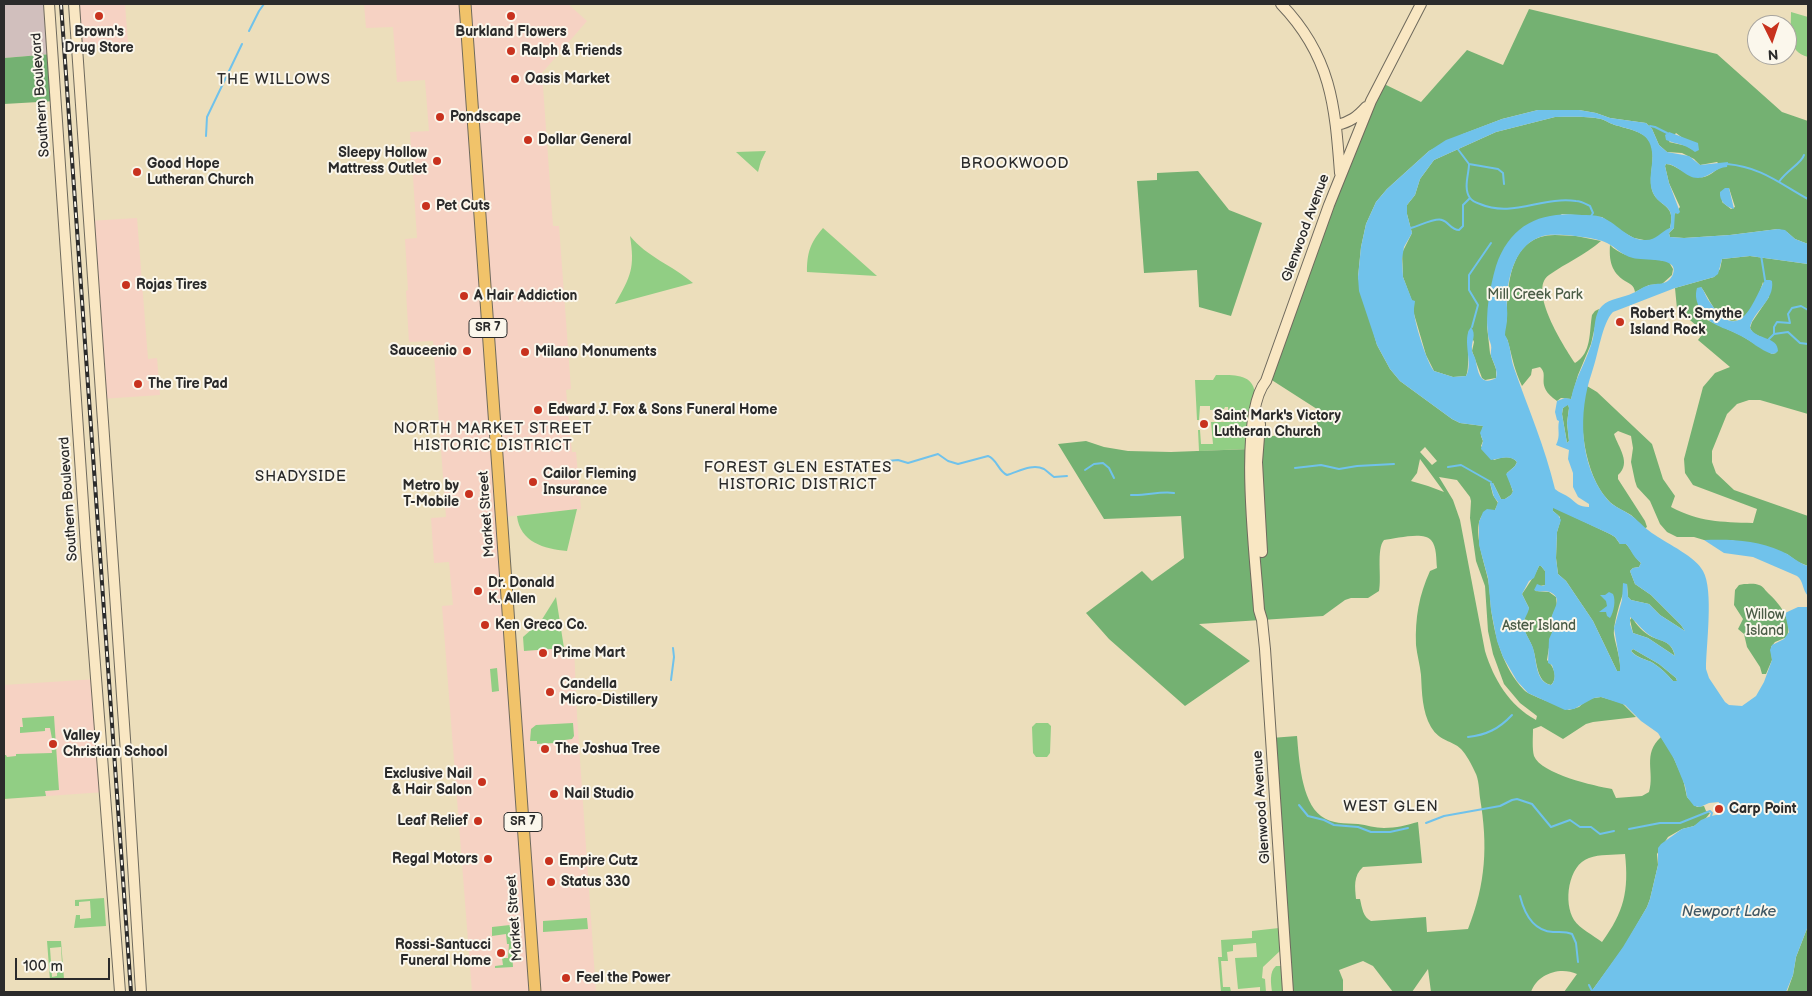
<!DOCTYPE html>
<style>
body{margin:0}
#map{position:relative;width:1812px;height:996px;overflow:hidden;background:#ecdebb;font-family:"Balsamiq Sans",sans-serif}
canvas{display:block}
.frame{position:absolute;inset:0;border:5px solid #2b2b2b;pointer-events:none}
.north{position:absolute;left:1747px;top:15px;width:50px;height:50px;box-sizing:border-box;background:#fbf7ec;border:1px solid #a8a59f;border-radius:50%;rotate:176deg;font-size:14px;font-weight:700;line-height:20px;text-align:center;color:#2b2b2b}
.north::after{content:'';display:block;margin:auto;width:18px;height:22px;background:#c8321e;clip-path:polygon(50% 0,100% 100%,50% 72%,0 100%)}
.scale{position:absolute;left:15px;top:958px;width:95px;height:22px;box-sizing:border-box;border:2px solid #2b2b2b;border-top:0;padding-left:6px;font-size:15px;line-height:18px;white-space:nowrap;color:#2b2b2b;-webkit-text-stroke:4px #fbf7ec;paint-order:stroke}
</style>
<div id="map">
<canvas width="1812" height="996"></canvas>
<div class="frame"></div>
<div class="north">N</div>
<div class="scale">100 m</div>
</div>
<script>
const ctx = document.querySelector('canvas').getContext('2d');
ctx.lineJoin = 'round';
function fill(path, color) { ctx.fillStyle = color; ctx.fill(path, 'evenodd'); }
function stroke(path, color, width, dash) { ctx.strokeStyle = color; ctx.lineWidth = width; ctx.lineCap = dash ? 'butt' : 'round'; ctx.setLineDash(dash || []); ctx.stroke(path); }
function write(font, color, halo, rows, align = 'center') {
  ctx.font = font + ' "Balsamiq Sans",sans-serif'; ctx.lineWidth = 4; ctx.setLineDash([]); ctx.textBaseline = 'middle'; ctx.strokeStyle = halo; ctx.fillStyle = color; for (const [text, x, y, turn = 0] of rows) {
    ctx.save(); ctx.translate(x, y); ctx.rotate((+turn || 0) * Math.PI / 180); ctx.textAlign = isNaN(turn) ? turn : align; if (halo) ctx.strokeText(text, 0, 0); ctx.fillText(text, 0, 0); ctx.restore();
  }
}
fill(new Path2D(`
 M74,4H125L128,43L78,47Z
 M364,4H568L587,21L542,73L553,226H559L571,389L566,390L572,452H576L581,509L502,517L511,651L574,647L577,716L596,992H472L442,606L453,605L449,562L434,563L431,518L446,517L433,341L409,342L406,291L408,290L405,239L417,238L410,132L429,131L425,80L397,82L393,27L366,28Z
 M137,218L148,359L157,358L160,395L101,399L89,221Z
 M97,679L105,792L4,799V685Z`), '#f6d2c3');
fill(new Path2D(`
 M4,4H49L52,54L4,58Z`), '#d1bfbd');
fill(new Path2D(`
 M1791,12L1808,17V57C1787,52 1791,30 1791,12Z
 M766,151L761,161L758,172L736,152Z
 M823,228L877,276L807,272C807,253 810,243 823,228Z
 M630,236C647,257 672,265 693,283L615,304C631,276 635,268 630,236Z
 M1216,375C1233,375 1255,373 1255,396L1247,449L1199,451L1198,430H1200L1201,444H1213L1211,422H1229L1228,407H1225L1224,409L1210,410V406H1200L1199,420H1197L1195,380H1213Z
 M577,509L567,551C544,549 520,542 517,516Z
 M556,597L564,648L524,651L523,637L541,621Z
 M497,668L499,691L492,692L490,669Z
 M54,716L59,790L45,791L46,796L4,799V755H6L7,757L16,756V754L52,753L51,744H53L50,728H45V731L20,733V727H23L22,718Z
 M573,723L574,736L572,739L557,741L555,743L537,744V741H530L531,729L536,725Z
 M1036,723H1048L1051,726L1050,753L1047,757H1036L1033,753L1032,727Z
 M104,898L106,926L74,928L76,915H80V919L91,918L90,901L79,902V906H75V900Z
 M587,918L588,929L543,932V921Z
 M510,925L513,967L495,968V966L503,965L502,958H508L509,944H507L506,934L492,936V927Z
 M1279,928L1281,950L1263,967L1262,978L1265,979L1266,992H1260V987L1238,989L1235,958L1257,957L1256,943L1233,945V951L1227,952L1228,961H1221L1223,987H1230L1231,992H1221L1218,957H1222L1221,940L1252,938V931Z
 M47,941H61L64,979L50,980ZM61,947L62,964L59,967V971H57V976L52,977L50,948Z
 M1276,966H1281L1283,992H1272C1271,983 1269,972 1276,966Z`), '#91ce84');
fill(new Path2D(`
 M1529,9L1717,54L1782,112L1808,121V244L1795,239L1787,232L1778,229L1730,235L1684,238L1670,237L1669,233L1674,228V215L1680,207L1669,183L1665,166L1666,164C1676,164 1689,179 1704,177C1710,176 1716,169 1722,167L1717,162L1700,165L1694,159L1682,153L1667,152L1659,145L1652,129L1646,123L1610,118L1596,113L1579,110H1538L1502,119L1463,134L1429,151L1387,189L1376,202L1366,224L1361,247L1358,277L1377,345L1390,369L1400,381L1452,419L1460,423L1483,426L1481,436L1483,441L1481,446L1494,460C1502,457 1511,455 1517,462L1515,466L1507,473L1513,492L1511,495L1505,499H1501L1493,483H1490L1493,495L1498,503L1495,510C1464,510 1485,562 1488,579C1490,589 1490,599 1491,609C1495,637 1503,668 1524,690C1530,696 1559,705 1569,710L1579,707L1588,699L1601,697L1622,703L1636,717L1593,722L1586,724L1563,739L1541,726L1533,729C1533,736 1532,749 1534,756C1541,774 1595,786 1612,789L1616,798L1642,796L1649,792C1655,772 1642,754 1661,737L1671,752L1683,779L1687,797L1697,807L1704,806L1706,811L1710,813L1706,818L1694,826L1682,829L1668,837L1657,854L1658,865L1650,899L1647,907L1624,947L1591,992H1564L1577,974C1560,966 1537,974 1531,992H1431L1428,969L1412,992H1393L1373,966L1363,961L1339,970L1343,980V992H1288L1271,738L1297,736C1299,758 1301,801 1321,816C1331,824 1345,823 1358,824C1367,825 1375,828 1384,828C1396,828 1407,825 1418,822L1422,863L1363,867C1353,876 1355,887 1356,899H1360C1362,908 1363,917 1371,921L1426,917L1427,932L1468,929C1486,883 1488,846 1480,798C1479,790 1479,779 1475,772C1472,765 1466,754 1461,749C1452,740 1440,742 1431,727C1422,711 1422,693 1421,675C1420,665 1417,655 1416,645C1415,618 1419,595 1430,571L1437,568C1436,559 1437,547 1431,540C1423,531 1395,539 1384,540C1376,549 1382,578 1379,591L1368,598H1351L1345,600L1323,616L1199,624L1250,661L1185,706L1109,639L1086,613L1142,571L1152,581L1184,558L1181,516L1104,519L1058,444L1086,441L1104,447L1128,451L1171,452L1250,449L1251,439L1280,435L1313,437L1320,411L1267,377L1380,82L1421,102L1467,50L1503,65ZM1676,133L1684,139L1693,150L1687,146L1669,142ZM1729,188L1735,207L1731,209L1722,202ZM1425,447L1437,461L1432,465L1420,452ZM1420,459L1444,492L1428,486L1411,481L1417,473ZM1439,477L1457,480L1470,497L1471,501L1470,518L1476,561L1485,586L1488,631L1493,654L1504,684L1520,703L1537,716L1536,720C1509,705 1494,680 1485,651L1460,520L1453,500ZM1625,854C1629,891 1624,912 1602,942C1593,935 1580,929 1574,920C1563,903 1568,865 1589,858C1600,854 1613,855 1625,854Z
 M52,54L56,101L4,104V58Z
 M1555,117C1570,117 1586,116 1601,119C1607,121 1612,125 1619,126C1630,130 1645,131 1651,144C1656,159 1648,175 1652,190C1657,207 1677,203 1670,228L1659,237L1653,240H1644L1634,238L1621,231L1602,217L1562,214L1501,255L1491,289L1487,326L1490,353L1496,369V378L1485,380L1482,378L1472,351L1474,342L1469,330C1467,340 1470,370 1466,376L1453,377L1434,371L1426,355L1414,314L1412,301L1403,277L1402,253L1412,233L1407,214V205L1415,195L1420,179L1434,160L1496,132Z
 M1198,171L1229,210L1262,223L1231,316L1199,307L1197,270L1144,273L1137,181L1157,180V173Z
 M1555,235L1576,236L1601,241C1585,255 1566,263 1549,275C1527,290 1565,348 1575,363C1592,353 1589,332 1592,315L1595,311L1599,309L1591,344L1578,375L1571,399L1561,398L1557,401C1534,385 1550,376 1540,367L1532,369L1531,375L1522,386C1514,369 1513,360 1508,342C1508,340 1506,338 1505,336C1503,331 1507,322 1507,317C1507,282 1511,235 1555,235Z
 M1610,245C1627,262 1649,256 1669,262L1673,269L1672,275L1662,284L1649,285L1635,292C1634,285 1630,284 1625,281C1611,272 1609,260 1610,245Z
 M1750,256L1808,264V414L1760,400H1749L1737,404L1727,414L1712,451V462L1716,473L1734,490L1808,516V566L1798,562L1787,554L1731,540H1704L1694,537H1677L1667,532L1660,524L1650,501L1637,487L1635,481L1631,462L1633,448L1631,436L1618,431L1614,434C1618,447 1632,463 1618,475V479L1645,521L1647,527L1644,529C1640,524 1636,519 1631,515C1623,510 1614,507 1608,500C1585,476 1576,417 1587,386L1597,392L1652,444L1663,479L1675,496L1671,507C1700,522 1720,522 1753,523L1757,509L1693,485L1685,473L1684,459L1703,387L1715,373L1730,367L1698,340L1704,332L1677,309L1675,288L1714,277L1720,269L1722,259ZM1763,282L1769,297L1752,322L1750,328L1753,333L1761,337L1776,353L1772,354L1740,335L1707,320L1699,306L1701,287C1708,296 1711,306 1719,314C1742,335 1757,302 1763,282Z
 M1568,404L1569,408L1567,423L1569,441L1567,443L1562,414L1563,408Z
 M1553,507L1610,534L1615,537L1620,544H1626C1632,550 1634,557 1641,563L1639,567L1633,568L1630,571L1635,584L1651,595L1681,625L1685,631L1660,615L1649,604L1631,600L1628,597L1627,584C1622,594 1613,624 1614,635C1616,647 1621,659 1620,671H1617L1593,621L1566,581L1558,574L1556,558L1557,532L1560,522V517L1553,511Z
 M1539,566H1541L1545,571V585L1540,586L1535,591L1549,592L1556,597L1557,606L1551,618L1554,628C1550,639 1549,648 1547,660C1553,666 1559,677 1551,685C1536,682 1537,660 1533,649C1531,641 1525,635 1524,627C1523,619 1526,614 1529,608L1522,594C1528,585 1534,577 1539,566Z
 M1744,584C1748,584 1755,583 1759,585C1763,586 1765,590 1768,593C1779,603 1793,620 1787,637L1775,642L1771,647L1772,660L1766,674H1762L1760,667L1747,647L1744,634L1738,629L1743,619L1734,605L1735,590L1739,585Z
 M1632,617C1636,625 1644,633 1652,637C1664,642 1671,641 1675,656L1648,638L1633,633L1630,620Z
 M1633,649L1659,664L1676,678L1677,681H1673C1667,674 1661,668 1653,663C1646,659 1637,658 1631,651Z
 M1808,926V992H1787L1793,975L1796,957Z`), '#74b172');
fill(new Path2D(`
 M1538,110H1579L1596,113L1610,118L1646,123L1652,129L1659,145L1667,152L1689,156L1700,165L1728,162L1727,167C1716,167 1709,178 1698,178C1685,178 1678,164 1666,164L1665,166L1669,183L1680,212L1678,214L1675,213L1674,228L1669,233L1670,237L1684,238L1730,235L1778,229L1785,230L1795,239L1808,244V264L1750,256L1722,259L1718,274L1714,277L1675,288L1613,312C1602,323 1598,356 1592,372C1578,412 1579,465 1607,499C1613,507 1624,510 1632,516C1640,522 1645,529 1655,535C1668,544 1696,557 1703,571C1714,590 1706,646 1706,669L1709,678L1725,702L1729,705L1742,706L1756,696L1764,682L1772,660L1770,650L1772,645L1784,639L1789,632L1785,613L1798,607H1808V926L1796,957L1793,975L1786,992H1591L1623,947L1647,907L1650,899L1658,865V848L1661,844L1682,829L1694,826L1701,820L1711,816L1721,814L1724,807L1722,805L1717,809L1719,802L1709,803L1700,807L1694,806L1687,797L1685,786L1674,759L1658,733L1641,721L1625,705L1601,697L1594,698L1574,709L1565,710L1528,693L1517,681L1503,657L1497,641L1491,610L1488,578L1479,545V522L1483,512L1487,509L1495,510L1498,502L1494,497L1490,483H1493L1501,499H1505L1511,495L1513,491L1506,474L1515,466L1517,462C1510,454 1500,459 1491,460L1481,449L1483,441L1480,433L1483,426L1460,423L1452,419L1400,381L1390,369L1377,345L1359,291L1358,277L1361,247L1366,224L1376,202L1387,189L1429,151L1446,140L1502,119ZM1555,117C1570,117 1586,116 1601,119C1607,121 1612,125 1619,126C1634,131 1650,132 1652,152C1654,165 1647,180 1653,193C1660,208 1676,203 1670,228C1660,232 1656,241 1644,240C1626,239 1616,222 1601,217C1595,215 1588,215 1582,215C1540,211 1510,225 1496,266C1490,287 1485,313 1488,334C1488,338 1490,341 1491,345C1492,349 1490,352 1491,356C1494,364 1498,370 1496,378C1478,388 1478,368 1475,358C1474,355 1472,353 1472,350C1471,341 1477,335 1471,327C1461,339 1474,364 1466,376L1453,377L1434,371C1427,363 1413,319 1414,309C1414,308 1415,302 1415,301L1412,300L1403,277L1402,259L1404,247L1412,233L1407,214V205L1415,195L1420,179L1434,160L1496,132ZM1548,235C1562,234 1595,237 1607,243C1617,248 1621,255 1633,258C1642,261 1680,256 1673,274C1668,287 1656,282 1647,286C1642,287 1638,291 1633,293C1623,298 1610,298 1602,306C1594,313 1595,329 1593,338C1588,359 1575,377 1571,399L1565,398L1557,401L1555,412L1557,420L1559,421C1557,430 1561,435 1556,445L1569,450L1568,459L1573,473V487L1578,497L1589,504V507C1579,507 1576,503 1570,498C1565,494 1559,493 1555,489C1545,447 1528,408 1514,368C1510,357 1511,344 1505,335C1505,330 1507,325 1507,319C1508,312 1506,304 1507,296C1509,270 1519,239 1548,235ZM1568,405L1569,408L1567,423L1569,441L1567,443L1562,414L1563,408ZM1553,508L1610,534L1615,537L1620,544H1626C1632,551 1633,557 1641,563L1639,567L1633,568L1630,571L1635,584L1651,595L1681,625L1685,631L1660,615L1649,604L1631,600L1628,597L1627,584L1623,583L1622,600L1614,628L1620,664V671H1617L1593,621L1566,581L1558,574L1556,558L1557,532L1561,520L1558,515L1553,511ZM1539,566H1541L1545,571V585L1542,586L1537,584L1534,590C1539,593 1545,590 1550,592C1563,598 1554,608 1552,616C1551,621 1553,624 1554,628L1549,639L1548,663L1552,665C1554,671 1557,680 1551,685C1535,682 1537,660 1533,648C1531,641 1525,635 1524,626C1523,618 1528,615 1529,608L1522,594L1529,581L1534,578ZM1630,617C1636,621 1641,629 1648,634C1659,643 1671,638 1675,656L1648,638L1633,633L1630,624ZM1633,649L1659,664L1676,678L1677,681H1673C1667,674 1661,668 1653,663C1646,659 1636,658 1631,651Z
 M1669,132L1698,143L1699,150L1695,152C1683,143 1678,145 1666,140L1665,135Z
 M1725,188H1729L1734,209C1726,207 1719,201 1720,192Z
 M1765,280H1770L1772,281C1775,301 1752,312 1750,328C1756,340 1778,336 1778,351L1776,353L1772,354C1760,350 1751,341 1741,336C1725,327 1707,326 1699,307C1696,300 1695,295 1697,288L1701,287C1705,292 1706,297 1709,301C1739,346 1751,306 1765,280Z
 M1704,540C1730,539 1757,540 1781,551C1791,555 1798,563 1808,566V596C1802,590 1804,581 1797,576L1753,557L1724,553Z
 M1609,592L1613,594C1616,600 1614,612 1610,618L1607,616L1606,612H1599L1607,606L1606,601L1600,595H1605Z`), '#70c2eb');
stroke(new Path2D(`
 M249,31L259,11L264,4
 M1650,126L1655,127L1667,133
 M206,136L207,117L242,44
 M1457,148L1469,164C1469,174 1463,188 1470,198C1472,201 1477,203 1480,204C1512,218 1543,196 1576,201C1581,201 1586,204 1590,206L1593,213L1591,216
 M1469,164L1498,169L1503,173L1504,184
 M1727,164C1761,167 1779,183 1808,199
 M1779,182C1786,171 1802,163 1804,155
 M1411,228C1419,226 1436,217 1442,220C1449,222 1451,230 1459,230L1463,226V205L1470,198
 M1761,255L1765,280
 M1472,327L1478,305L1469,290V275L1491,243
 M1774,334V327L1777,322L1790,323L1788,314L1792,308L1801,306L1808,310
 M1769,339L1774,334L1788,332L1800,343L1808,344
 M887,461L898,460L908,463L938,454L948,461L958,464L988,456C997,459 998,471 1007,475C1018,472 1032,463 1044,469C1047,471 1051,475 1054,477L1067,476
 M1448,467L1461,465L1491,482
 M1295,468L1321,465L1339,469L1357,466L1394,464
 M1085,470L1094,464L1103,463L1109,468L1114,478
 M1131,495C1146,496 1159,491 1174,493
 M671,680L674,657L673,648
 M1468,737C1486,735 1499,729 1512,715
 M1299,805L1308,816L1324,820L1334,825L1358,827L1371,832H1390L1408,828
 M1426,823L1444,816L1500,806L1512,800L1517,799L1532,804L1551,827L1570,820L1580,827H1591L1600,834L1614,831
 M1629,829L1660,823H1680L1710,811L1712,813L1711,816
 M1520,896C1524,912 1533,931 1553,932C1559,932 1566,931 1572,934L1576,943L1578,962
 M1589,985L1592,991`), '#70c2eb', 2);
const secondary = new Path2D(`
 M49,4L86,547L120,992
 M74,4L126,753L141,992
 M1281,4C1331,56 1335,105 1340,173
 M1337,125C1350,122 1357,117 1366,107
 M1260,424L1257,462L1262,552
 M1288,992L1265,649L1262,620L1259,610C1256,562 1237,416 1266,381L1329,205L1371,101L1421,4`);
const primary = new Path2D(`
 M465,4L535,992`);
stroke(secondary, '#6f6a5d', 12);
stroke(primary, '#6f6a5d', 13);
stroke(secondary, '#f9e7c3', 10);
stroke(primary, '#f1c36a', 11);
const rail = new Path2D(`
 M61,4L131,992`);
stroke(rail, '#2b2b2b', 4);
stroke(rail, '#fbf7ec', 2, [5.5]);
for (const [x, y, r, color] of [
 [99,16,5,"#c8321e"],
 [511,16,5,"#c8321e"],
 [511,51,5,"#c8321e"],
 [515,79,5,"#c8321e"],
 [440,117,5,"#c8321e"],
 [528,140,5,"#c8321e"],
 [437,161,5,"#c8321e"],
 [137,172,5,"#c8321e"],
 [426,206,5,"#c8321e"],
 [126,285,5,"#c8321e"],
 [464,296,5,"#c8321e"],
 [1620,322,5,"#c8321e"],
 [467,351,5,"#c8321e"],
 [525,352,5,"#c8321e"],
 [138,384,5,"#c8321e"],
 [538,410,5,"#c8321e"],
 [1204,424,5,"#c8321e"],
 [533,482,5,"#c8321e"],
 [469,494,5,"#c8321e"],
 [478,591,5,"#c8321e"],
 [485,625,5,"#c8321e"],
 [543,653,5,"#c8321e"],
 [550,692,5,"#c8321e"],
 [53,744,5,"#c8321e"],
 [545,749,5,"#c8321e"],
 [482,782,5,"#c8321e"],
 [554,794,5,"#c8321e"],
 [1719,809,5,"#c8321e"],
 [478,821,5,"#c8321e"],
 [488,859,5,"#c8321e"],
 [549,861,5,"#c8321e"],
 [551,882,5,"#c8321e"],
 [501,953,5,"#c8321e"],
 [566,978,5,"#c8321e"]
]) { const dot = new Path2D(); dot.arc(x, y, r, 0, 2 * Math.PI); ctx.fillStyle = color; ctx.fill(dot); stroke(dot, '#fbf7ec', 2); }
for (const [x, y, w] of [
 [488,328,38],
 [523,822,38]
]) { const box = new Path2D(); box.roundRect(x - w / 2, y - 9.5, w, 19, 4); ctx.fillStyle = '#fbf7ec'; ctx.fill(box); stroke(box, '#2b2b2b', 1); }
write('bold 12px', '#2b2b2b', null, [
 ["SR 7",488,328],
 ["SR 7",523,822]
]);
write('bold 14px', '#2b2b2b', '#fbf7ec', [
 ["Brown's",99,32,"center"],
 ["Drug Store",99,48,"center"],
 ["Burkland Flowers",511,32,"center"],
 ["Ralph & Friends",521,51],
 ["Oasis Market",525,79],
 ["Pondscape",450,117],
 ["Dollar General",538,140],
 ["Sleepy Hollow",427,153,"right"],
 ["Mattress Outlet",427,169,"right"],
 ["Good Hope",147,164],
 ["Lutheran Church",147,180],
 ["Pet Cuts",436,206],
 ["Rojas Tires",136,285],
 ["A Hair Addiction",474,296],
 ["Robert K. Smythe",1630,314],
 ["Island Rock",1630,330],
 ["Sauceenio",457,351,"right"],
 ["Milano Monuments",535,352],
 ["The Tire Pad",148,384],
 ["Edward J. Fox & Sons Funeral Home",548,410],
 ["Saint Mark's Victory",1214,416],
 ["Lutheran Church",1214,432],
 ["Cailor Fleming",543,474],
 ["Insurance",543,490],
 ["Metro by",459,486,"right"],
 ["T-Mobile",459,502,"right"],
 ["Dr. Donald",488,583],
 ["K. Allen",488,599],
 ["Ken Greco Co.",495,625],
 ["Prime Mart",553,653],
 ["Candella",560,684],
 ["Micro-Distillery",560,700],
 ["Valley",63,736],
 ["Christian School",63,752],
 ["The Joshua Tree",555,749],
 ["Exclusive Nail",472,774,"right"],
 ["& Hair Salon",472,790,"right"],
 ["Nail Studio",564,794],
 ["Carp Point",1729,809],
 ["Leaf Relief",468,821,"right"],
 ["Regal Motors",478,859,"right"],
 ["Empire Cutz",559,861],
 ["Status 330",561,882],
 ["Rossi-Santucci",491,945,"right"],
 ["Funeral Home",491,961,"right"],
 ["Feel the Power",576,978]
], 'left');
write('14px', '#2b2b2b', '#fbf7ec', [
 ["Southern Boulevard",41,95,-94],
 ["Glenwood Avenue",1306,228,-70],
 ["Southern Boulevard",69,499,-94],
 ["Market Street",487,514,-94],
 ["Glenwood Avenue",1262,807,-94],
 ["Market Street",515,918,-94]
]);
write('14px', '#4a5c46', '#fbf7ec', [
 ["Mill Creek Park",1535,295],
 ["Willow",1765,615],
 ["Island",1765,631],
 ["Aster Island",1539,626]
]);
ctx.letterSpacing = '1px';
write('15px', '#2b2b2b', '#fbf7ec', [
 ["THE WILLOWS",274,80],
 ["BROOKWOOD",1015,164],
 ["NORTH MARKET STREET",493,429],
 ["HISTORIC DISTRICT",493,446],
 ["FOREST GLEN ESTATES",798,468],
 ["HISTORIC DISTRICT",798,485],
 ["SHADYSIDE",301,477],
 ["WEST GLEN",1391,807]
]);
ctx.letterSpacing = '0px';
write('italic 15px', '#405865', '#fbf7ec', [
 ["Newport Lake",1729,912]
]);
</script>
